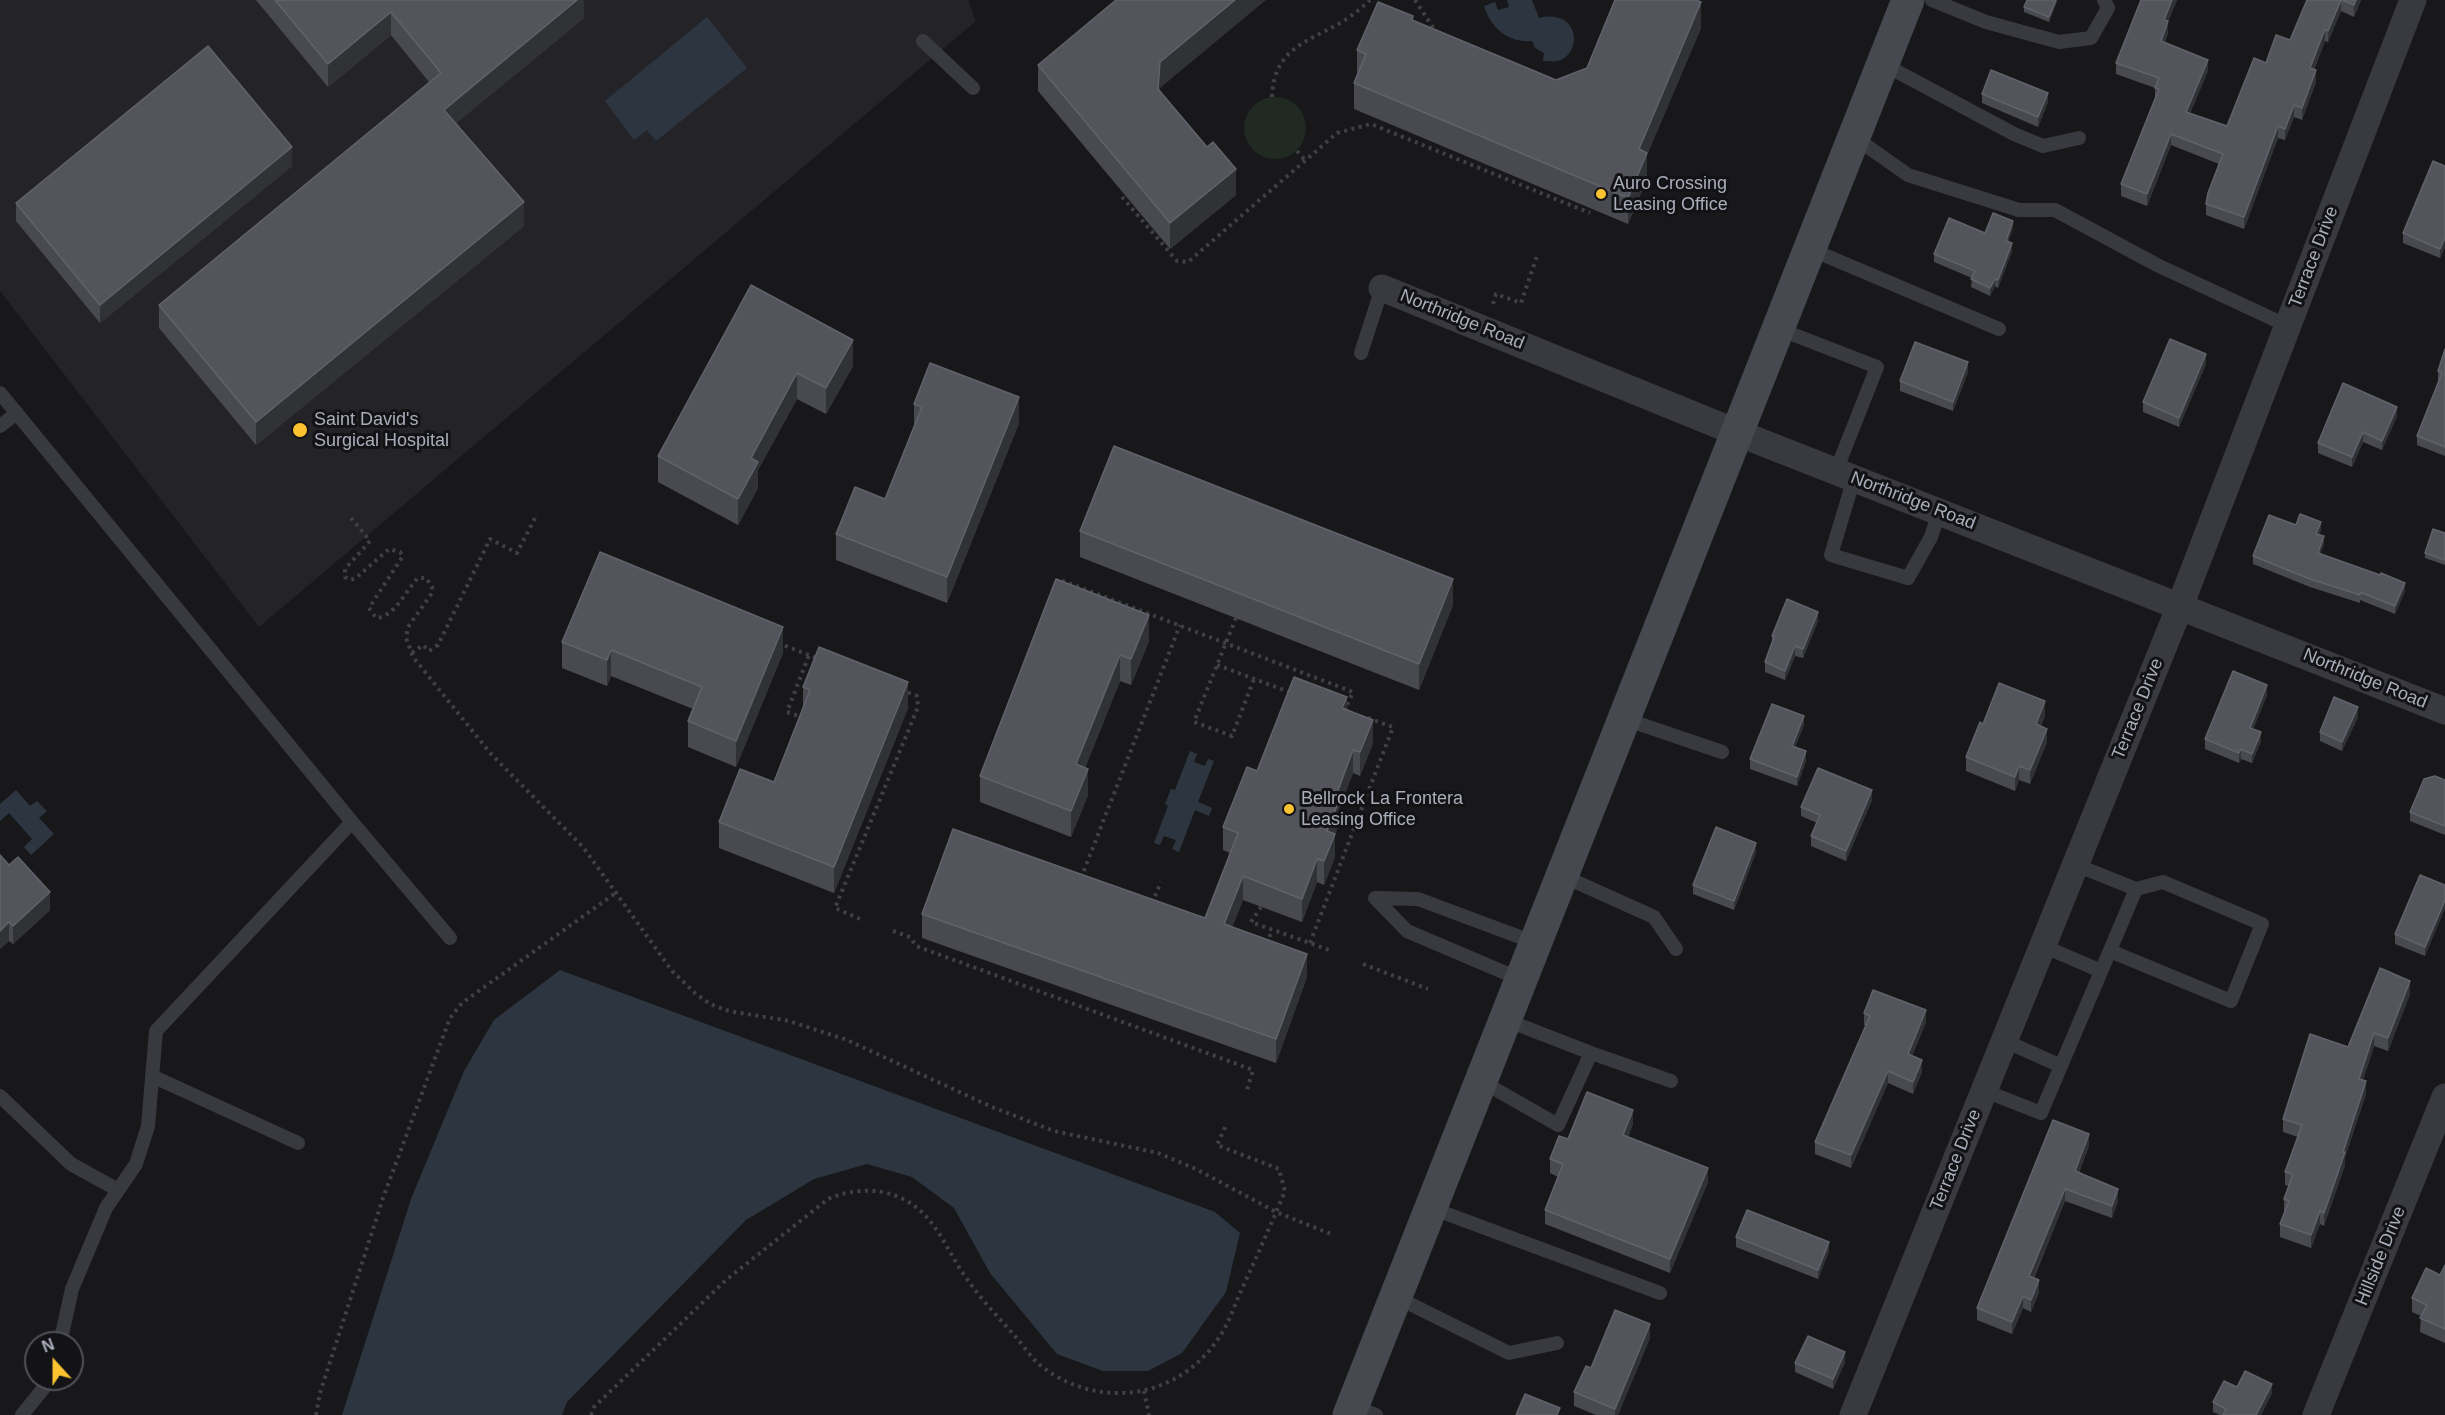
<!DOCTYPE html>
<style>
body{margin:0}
#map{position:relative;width:2445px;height:1415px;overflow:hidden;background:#18181b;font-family:Arial,sans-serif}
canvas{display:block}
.north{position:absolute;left:24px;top:1331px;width:60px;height:60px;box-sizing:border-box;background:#131316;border:2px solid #4f5158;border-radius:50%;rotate:339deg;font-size:16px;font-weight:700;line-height:24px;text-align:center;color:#aaaebb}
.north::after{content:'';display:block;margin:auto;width:21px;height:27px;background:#fbc330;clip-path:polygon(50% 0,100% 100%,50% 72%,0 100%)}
</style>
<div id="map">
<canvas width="2445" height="1415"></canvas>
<div class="north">N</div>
</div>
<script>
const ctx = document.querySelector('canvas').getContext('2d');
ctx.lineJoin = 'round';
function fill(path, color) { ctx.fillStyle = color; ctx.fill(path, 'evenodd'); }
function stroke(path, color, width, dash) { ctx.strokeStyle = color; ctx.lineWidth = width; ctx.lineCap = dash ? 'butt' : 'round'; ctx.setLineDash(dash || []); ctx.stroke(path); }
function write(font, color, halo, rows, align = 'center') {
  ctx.font = font + ' Arial,sans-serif'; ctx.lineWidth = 6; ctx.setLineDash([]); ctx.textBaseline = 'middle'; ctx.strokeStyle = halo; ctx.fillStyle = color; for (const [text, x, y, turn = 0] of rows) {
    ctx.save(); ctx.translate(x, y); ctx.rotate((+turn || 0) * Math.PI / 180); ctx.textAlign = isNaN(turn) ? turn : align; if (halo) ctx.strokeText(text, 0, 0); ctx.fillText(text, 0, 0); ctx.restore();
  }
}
fill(new Path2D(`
 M0,0H968L976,21L259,627L0,291Z`), '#242428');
fill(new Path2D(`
 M1244 128a31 31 0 1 1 62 0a31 31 0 1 1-62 0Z`), '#202922');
fill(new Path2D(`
 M1507,0H1532L1539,18C1580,8 1583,54 1558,61C1554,62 1547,61 1543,61L1544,53L1535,48L1532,41C1508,43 1491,28 1484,6L1495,2L1498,10L1509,7Z
 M707,17L747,68L656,141L647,130L634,140L605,101Z
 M1190,751L1197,754L1194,762L1205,766L1208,759L1214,761L1198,802L1212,808L1209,816L1195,810L1179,852L1172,849L1176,840L1164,836L1160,845L1154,843L1168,806L1165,804L1171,789L1175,790Z
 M16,790L30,806L37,801L47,811L39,818L54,834L31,855L24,847L32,839L9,813L0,821V804Z
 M560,970L1215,1212L1240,1233L1226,1292L1182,1353L1148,1371H1103L1057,1354L990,1273L954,1208L912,1177L867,1164L814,1179L746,1220L567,1402L562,1415H342L411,1199L464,1071L494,1020Z`), '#2d3640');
stroke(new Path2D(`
 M1415,0L1436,32
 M1272,97C1274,49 1305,43 1340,23C1351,17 1361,8 1370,0
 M1297,151L1305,160
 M1122,197L1177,261L1188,262L1337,133L1371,124L1590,213
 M1493,304L1496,294L1521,303L1537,256
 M351,518L370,541L345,569V577L350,580L356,578L389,549L400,552L403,556L369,608L376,618C395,617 406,590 418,578H426L432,587V593L408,627L406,638L413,657L491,754L583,847L672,971L695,993L710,1004L729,1011L789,1021L847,1040L992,1107L1054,1131L1158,1153L1196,1169L1276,1212L1331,1234
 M1057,582L1058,579L1353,692L1345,709L1347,710
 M1236,618L1194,722L1232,736L1254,679
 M778,643L819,659
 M412,653L423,645L429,651L438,645L490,539L517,553L537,514
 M1217,665L1292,693
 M804,718L787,712L809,655
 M1081,878L1180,625
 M1152,903L1161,882
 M1261,907L1251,922L1332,951
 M860,919L835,908L918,707L917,696L904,691
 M893,931L910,937L916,946L1253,1070L1247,1090
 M1310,943L1393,727L1368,718
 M1267,944L1272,930
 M1363,964L1428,989
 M1144,1391L1149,1415
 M316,1415L320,1393L383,1198L450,1018L462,1003L617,892
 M591,1415L594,1407L726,1280L828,1199C851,1189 880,1187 903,1199C937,1216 946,1251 967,1279C981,1299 998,1317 1014,1335C1023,1345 1031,1358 1041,1366C1099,1411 1180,1399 1220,1336C1229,1323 1234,1306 1241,1291C1256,1258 1271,1225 1285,1191L1279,1169L1217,1145L1227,1123`), '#3f4147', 4, [3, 4.5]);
stroke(new Path2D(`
 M1932,0L1986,22L2059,42L2091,38L2108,8L2104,0
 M923,41L973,88
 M1883,64L2014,134L2043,146L2079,138
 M1854,137L1908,175L2019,210H2055L2157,265L2288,326
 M1810,249L1999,329
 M1779,329L1877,367L1836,471
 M1361,353L1382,288
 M0,393L352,822L156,1031L148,1126L136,1164L106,1208L72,1289L60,1343
 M0,426L17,413
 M1854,478L1831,555L1908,578L1931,537L1939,512
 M1625,719L1722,752
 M352,822L450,938
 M1563,876L1654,917L1676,949
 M1375,898L1407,931L1522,980
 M1375,898L1418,899L1536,943
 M2043,946L2101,971
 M2110,951L2231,1001L2262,924L2163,882L2136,889
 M2005,1041L2061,1066
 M1591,1053L1671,1081
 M152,1076L298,1143
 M1481,1081L1558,1125L1591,1053L1506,1020
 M1985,1091L2041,1113L2136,889L2076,865
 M0,1096L71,1164L118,1190
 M1431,1208L1660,1293
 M1396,1297L1509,1353L1557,1343
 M1353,1406L1376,1415
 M22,1415L51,1379`), '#393a40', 14);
stroke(new Path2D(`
 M1382,288L1738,433L2445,711
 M1853,1415L2180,606L2413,0
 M2316,1415L2445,1097`), '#393a40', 27);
stroke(new Path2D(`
 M1349,1415L1908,0`), '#474950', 33);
fill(new Path2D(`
 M256,0H584V18L456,123L524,226L256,445L159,328V305L429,82L391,35L328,87Z
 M2057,0L2049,22L2024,12V7Z
 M2141,0H2177L2168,21V33L2165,42L2208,71L2190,113L2227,126L2266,63L2290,40L2307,0H2361L2354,17L2341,11L2328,42L2325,41L2314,70L2316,82L2302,120L2294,117L2285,140L2278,138L2244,229L2206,215V204L2219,164L2171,145L2147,206L2121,196V184L2155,98V88L2116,74V63Z
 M1413,20L1556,80L1701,28L1647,155V179L1628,224L1354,109V83L1357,74V50Z
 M1038,65L1160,88V91L1236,195L1170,249L1038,91Z
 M1982,94L2048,102L2038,127L1982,103Z
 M292,166L100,323L16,221V203Z
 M2445,166V247L2440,258L2403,243V233Z
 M2013,228L2008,242L2012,251L1998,288L1995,286L1990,296L1971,287L1972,278L1934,262V254L1985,233Z
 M751,285L853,366L826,414L797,399L758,470V488L738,525L658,482V456Z
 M2445,349V456L2417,445V436L2439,381L2438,380V371Z
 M2206,364L2179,427L2143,412V402Z
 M1968,372L1953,411L1900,391V381Z
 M914,404L1019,423L947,603L836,560V534L885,499L914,426Z
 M2397,416L2382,450L2363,442L2352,467L2318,453V443Z
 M2296,525L2321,530L2319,535L2324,544L2320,554L2405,591L2395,614L2360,600V603L2310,587L2253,564V556Z
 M1080,531L1453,605L1419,690L1080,557Z
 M2445,533V565L2425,558V553Z
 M1056,579L1149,641L1131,685L1120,681L1085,768L1088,795L1071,837L980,802V776Z
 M1818,621L1803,658L1795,656L1785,680L1765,672V662L1772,643V636Z
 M562,642L783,653L736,767L688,747V721L693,709L611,676L607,686L562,668Z
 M803,687L908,708L834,893L719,848V822L774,782L803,709Z
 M2267,695L2253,729L2261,741L2252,763L2241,759L2239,763L2205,749V739Z
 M1347,710L1373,743L1360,776L1353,773L1338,812V826L1335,835V857L1324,885L1317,882L1302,922L1243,900L1232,927L1307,977L1276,1063L922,938V914L1205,918L1230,853L1223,850V827L1257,771Z
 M2045,715L2041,726L2047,742L2030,784L2019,780L2015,791L1966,771V757L1983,724Z
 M2358,717L2342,751L2320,741V732Z
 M1804,725L1795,747L1806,761L1797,786L1750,769V759Z
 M2445,780V835L2410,821V812Z
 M1872,800L1846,861L1811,846V836L1817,823L1801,816V807Z
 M1756,852L1734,910L1693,894V885Z
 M0,855L50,910L13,944L9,941L0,949Z
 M2445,885L2425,956L2395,944V934Z
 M2410,994L2388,1051L2374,1046L2363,1080L2366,1094L2345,1157V1165L2324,1226L2320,1224L2311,1248L2280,1237V1224L2285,1212H2284V1199L2289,1186L2285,1185V1172L2298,1137L2283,1132V1119L2348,1047Z
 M1864,1013L1926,1022L1912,1056L1922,1072L1913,1094L1888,1083L1851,1168L1815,1154V1142L1866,1026L1864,1025Z
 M1633,1124L1628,1137L1708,1182L1670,1273L1545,1224V1210L1558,1177L1550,1173V1159L1568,1139Z
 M2089,1146L2079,1173L2118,1201L2112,1218L2065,1201L2034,1278L2039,1292L2031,1312L2023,1308L2012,1334L1977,1320V1308Z
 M1736,1237L1829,1251L1818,1279L1736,1247Z
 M2445,1265V1343L2420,1332L2421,1316L2412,1312V1298L2440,1275Z
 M1650,1338L1618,1415H1596L1574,1406V1392L1591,1368Z
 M1845,1362L1833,1389L1795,1372V1363Z
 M2237,1387L2272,1393L2261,1415H2220L2213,1412V1402Z`), '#494a50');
fill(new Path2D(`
 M577,0H584V18L444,133V110Z
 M1235,0H1266L1160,88L1158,115V89L1160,62Z
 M2056,0H2057V2L2049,22V17Z
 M2172,0H2177L2164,31V20Z
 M2341,0V11L2328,42V31Z
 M2356,0H2361L2354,17V5Z
 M1701,2V28L1647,155V179L1628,224V198L1639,149Z
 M391,12V35L328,87V64Z
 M2168,21V33L2161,52V41Z
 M2325,29V41L2310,80V68Z
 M2208,60V71L2186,123V112Z
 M2316,70V82L2302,120V108Z
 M2048,93V102L2038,127V117Z
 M2294,105V117L2285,140V129Z
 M2278,126V138L2244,229V217Z
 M2171,134V145L2147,206V194Z
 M292,147V166L100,323V305Z
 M1236,169V195L1170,249V223Z
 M524,202V226L256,445V422Z
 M2013,221V228L2006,248V241Z
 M2445,238V247L2440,258V249Z
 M2012,243V251L1998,288V280Z
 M1995,279V286L1990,296V288Z
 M853,340V366L826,414V388Z
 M2206,354V364L2179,427V418Z
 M1968,362V372L1953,411V402Z
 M797,373V399L758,470V488L738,525V499L751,458Z
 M1019,397V423L947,603V577Z
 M2397,407V416L2382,450V441Z
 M2363,432V442L2352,467V457Z
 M2321,522V530L2316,542V534Z
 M2324,536V544L2318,561V553Z
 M1453,579V605L1419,690V664Z
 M2405,583V591L2395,614V606Z
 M1818,612V621L1803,658V649Z
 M1149,615V641L1131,685V659Z
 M783,627V653L736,767V741Z
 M1795,646V656L1785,680V671Z
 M611,650V676L607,686V660Z
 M1120,655V681L1076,790V764Z
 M908,682V708L834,893V867Z
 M2267,685V695L2250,737V728Z
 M1347,697V720L1342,708Z
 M2045,701V715L2036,738V724Z
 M2358,707V717L2342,751V742Z
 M1804,716V725L1792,756V746Z
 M1373,720V743L1360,776V752Z
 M2047,729V742L2030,784V770Z
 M2261,732V741L2252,763V754Z
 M2241,749V759L2239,763V753Z
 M1353,750V773L1338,812V826L1335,835V857L1324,885V861L1327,831L1334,801Z
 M1806,751V761L1797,786V777Z
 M2019,766V780L2015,791V777Z
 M1088,769V795L1071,837V811Z
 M1872,790V800L1846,861V851Z
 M1756,843V852L1734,910V901Z
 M1317,859V882L1302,922V899Z
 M1243,876V900L1224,947V924Z
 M50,892V910L13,944V926Z
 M2445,900V909L2425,956V947Z
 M9,922V941L0,949V931Z
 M1307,954V977L1276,1063V1039Z
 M2410,981V994L2388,1051V1038Z
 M1926,1010V1022L1908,1066V1054Z
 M2374,1033V1046L2359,1092V1079Z
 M1922,1060V1072L1913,1094V1082Z
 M1888,1071V1083L1851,1168V1155Z
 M2366,1081V1094L2345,1157V1165L2324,1226V1213Z
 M1633,1110V1124L1623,1149V1135Z
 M2089,1134V1146L2075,1183V1171Z
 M1708,1168V1182L1670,1273V1259Z
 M2065,1189V1201L2029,1288V1276Z
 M2118,1189V1201L2112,1218V1206Z
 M2320,1211V1224L2311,1248V1235Z
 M1829,1242V1251L1818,1279V1270Z
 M2039,1280V1292L2031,1312V1300Z
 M2023,1296V1308L2012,1334V1322Z
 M1650,1324V1338L1618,1415H1615V1409Z
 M1845,1352V1362L1833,1389V1379Z
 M2272,1384V1393L2261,1415H2256Z`), '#313236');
const building = new Path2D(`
 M275,0H577L444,110L524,202L256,422L159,305L441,73L391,12L328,64Z
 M1116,0H1235L1160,62L1158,89L1207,147L1213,142L1236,169L1170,223L1038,65Z
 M1615,0H1696L1701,2L1639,149L1647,153L1628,198L1354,83L1366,54L1357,50L1378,2L1413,16L1412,20L1556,80L1587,68Z
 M2027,0H2056L2049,17L2024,7Z
 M2141,0H2172L2164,20L2168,21L2161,41L2208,60L2186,112L2227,126L2254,58L2266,63L2276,35L2290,40L2307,0H2341L2328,31L2325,29L2310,68L2316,70L2302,108L2294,105L2285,129L2278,126L2244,217L2206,204L2208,193L2223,154L2171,134L2147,194L2121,184L2159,89L2155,88L2159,78L2116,63Z
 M2342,0H2356L2354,5Z
 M208,46L292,147L100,305L16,203Z
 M1991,70L2048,93L2038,117L1982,94Z
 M2433,161L2445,166V238L2440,249L2403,233Z
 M1993,213L2013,221L2006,241L2012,243L1998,280L1995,279L1990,288L1971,279L1975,271L1934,254L1949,218L1985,233Z
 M751,285L853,340L826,388L797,373L751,458L758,462L738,499L658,456Z
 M2170,339L2206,354L2179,418L2143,402Z
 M1915,342L1968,362L1953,402L1900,381Z
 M2445,349V447L2417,436L2442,373L2438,371Z
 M930,363L1019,397L947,577L836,534L855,487L885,499L922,407L914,404Z
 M2343,383L2397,407L2382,441L2363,432L2352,457L2318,443Z
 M1114,446L1453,579L1419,664L1080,531Z
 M2300,514L2321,522L2316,534L2324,536L2318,553L2380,575L2381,573L2405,583L2395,606L2360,592V595L2310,579L2253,556L2269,515L2296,525Z
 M2433,529L2445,533V560L2425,553Z
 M600,552L783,627L736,741L688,721L702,687L611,650L607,660L562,642Z
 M1056,579L1149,615L1131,659L1120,655L1076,764L1088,769L1071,811L980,776Z
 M1787,599L1818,612L1803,649L1795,646L1785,671L1765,662L1774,637L1772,636Z
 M819,647L908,682L834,867L719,822L740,769L774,782L810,690L803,687Z
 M2233,671L2267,685L2250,728L2261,732L2252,754L2241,749L2239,753L2205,739Z
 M1294,677L1347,697L1342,708L1373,720L1360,752L1353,750L1334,801L1338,803L1327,831L1335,834L1324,861L1317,859L1302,899L1243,876L1224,924L1307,954L1276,1039L922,914L953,829L1205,918L1238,833L1223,827L1247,767L1257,771Z
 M1999,683L2045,701L2036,724L2047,729L2030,770L2019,766L2015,777L1966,757L1980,722L1983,724Z
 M2334,697L2358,707L2342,742L2320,732Z
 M1772,704L1804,716L1792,746L1806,751L1797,777L1750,759Z
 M1818,768L1872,790L1846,851L1811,836L1820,815L1801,807Z
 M2435,776L2445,780V826L2410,812L2424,779Z
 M1716,827L1756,843L1734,901L1693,885Z
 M0,855L9,865L18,857L50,892L13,926L9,922L0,931Z
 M2420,875L2445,885V900L2425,947L2395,934Z
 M2380,968L2410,981L2388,1038L2374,1033L2359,1079L2366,1081L2343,1152H2345L2324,1213L2320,1211L2311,1235L2280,1224L2289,1201L2284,1199L2293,1174L2285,1172L2302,1125L2283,1119L2310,1034L2348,1047Z
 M1873,990L1926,1010L1908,1054L1922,1060L1913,1082L1888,1071L1851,1155L1815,1142L1870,1016L1864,1013Z
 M1587,1092L1633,1110L1623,1135L1708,1168L1670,1259L1545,1210L1563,1164L1550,1159L1559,1136L1568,1139Z
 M2053,1120L2089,1134L2075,1171L2118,1189L2112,1206L2065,1189L2029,1276L2039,1280L2031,1300L2023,1296L2012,1322L1977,1308Z
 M1747,1210L1829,1242L1818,1270L1736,1237Z
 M2445,1265V1329L2420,1318L2427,1305L2412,1298L2426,1268L2440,1275Z
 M1615,1310L1650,1324L1615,1409L1574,1392L1586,1366L1591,1368Z
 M1808,1336L1845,1352L1833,1379L1795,1363Z
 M2245,1371L2272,1384L2256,1415H2223L2226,1409L2213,1402L2224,1381L2237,1387Z
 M1525,1394L1560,1408L1557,1415H1516Z`);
fill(building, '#54555c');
stroke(building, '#61636a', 1.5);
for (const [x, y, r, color] of [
 [1601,194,6,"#fbc330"],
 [300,430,8,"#fbc330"],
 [1289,809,6,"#fbc330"]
]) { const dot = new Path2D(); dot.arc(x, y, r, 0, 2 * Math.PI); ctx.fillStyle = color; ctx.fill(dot); stroke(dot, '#131316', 2); }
write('18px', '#aaaebb', '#131316', [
 ["Auro Crossing",1613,184],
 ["Leasing Office",1613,205],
 ["Saint David's",314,420],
 ["Surgical Hospital",314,441],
 ["Bellrock La Frontera",1301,799],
 ["Leasing Office",1301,820]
], 'left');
write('18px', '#aaaebb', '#131316', [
 ["Terrace Drive",2314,257,-69],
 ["Northridge Road",1462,320,22],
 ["Northridge Road",1913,501,21],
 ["Northridge Road",2365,679,22],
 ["Terrace Drive",2138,709,-68],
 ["Terrace Drive",1956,1160,-68],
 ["Hillside Drive",2381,1256,-68]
]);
</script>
